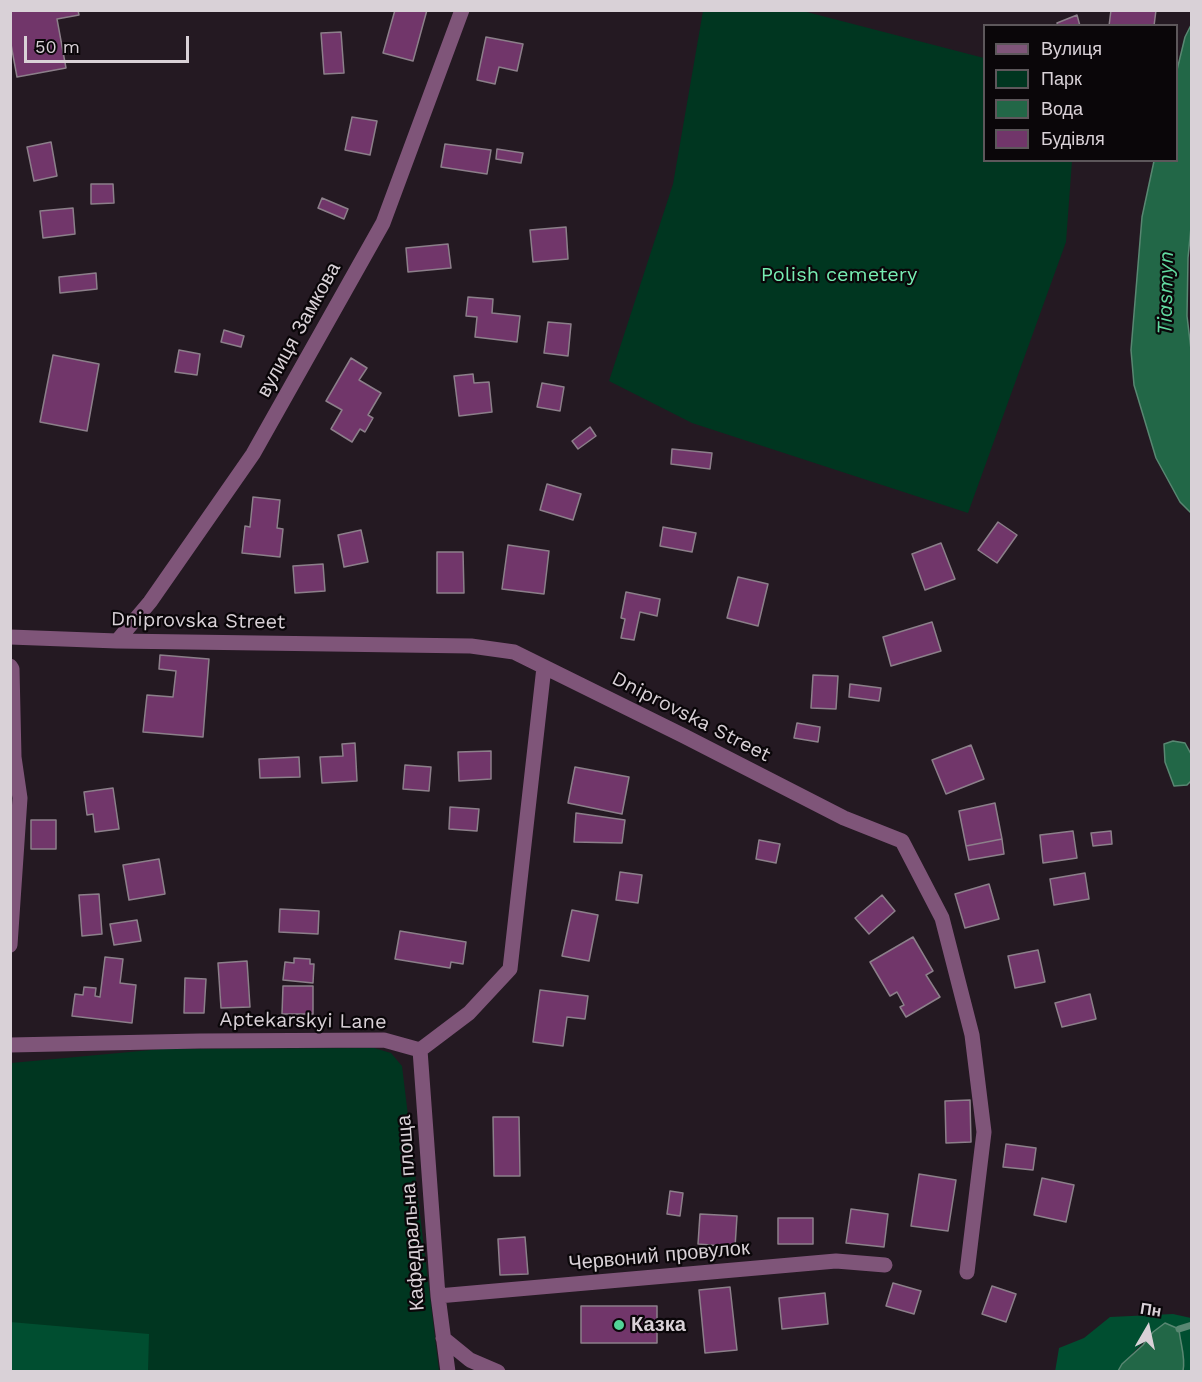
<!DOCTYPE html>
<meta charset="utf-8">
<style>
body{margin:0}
#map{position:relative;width:1202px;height:1382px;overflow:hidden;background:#241922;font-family:"Work Sans",sans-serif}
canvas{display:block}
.frame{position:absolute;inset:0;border:12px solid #d9d1d7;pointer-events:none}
.legend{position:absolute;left:983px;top:24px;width:195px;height:138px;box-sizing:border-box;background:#0a0609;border:2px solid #5d575b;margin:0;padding:8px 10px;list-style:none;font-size:18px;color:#d9d1d7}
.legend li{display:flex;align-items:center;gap:12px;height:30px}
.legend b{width:30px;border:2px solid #5d575b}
.north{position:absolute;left:1118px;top:1298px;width:60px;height:60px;-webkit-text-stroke:4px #0a0609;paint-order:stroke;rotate:9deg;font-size:16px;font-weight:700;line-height:24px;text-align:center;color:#d9d1d7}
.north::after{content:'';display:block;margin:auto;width:21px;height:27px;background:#d9d1d7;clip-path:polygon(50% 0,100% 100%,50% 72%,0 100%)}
.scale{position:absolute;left:24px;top:36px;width:165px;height:27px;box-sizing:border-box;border:3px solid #d9d1d7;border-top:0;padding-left:8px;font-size:18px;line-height:21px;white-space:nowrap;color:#d9d1d7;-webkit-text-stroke:4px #0a0609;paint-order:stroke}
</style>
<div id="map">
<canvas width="1202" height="1382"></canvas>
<div class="frame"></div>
<ul class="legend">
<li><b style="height:8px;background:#7f5579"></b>Вулиця</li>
<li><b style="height:16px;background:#003620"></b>Парк</li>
<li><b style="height:16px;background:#226747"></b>Вода</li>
<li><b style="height:16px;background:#71366a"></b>Будівля</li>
</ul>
<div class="north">Пн</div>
<div class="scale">50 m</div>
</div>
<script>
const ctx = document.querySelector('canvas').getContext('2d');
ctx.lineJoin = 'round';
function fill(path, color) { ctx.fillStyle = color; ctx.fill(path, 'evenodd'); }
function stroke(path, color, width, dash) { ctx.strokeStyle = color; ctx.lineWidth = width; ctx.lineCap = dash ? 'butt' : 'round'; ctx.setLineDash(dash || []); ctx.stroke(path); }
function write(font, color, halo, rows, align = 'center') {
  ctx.font = font + ' "Work Sans",sans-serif'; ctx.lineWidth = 4.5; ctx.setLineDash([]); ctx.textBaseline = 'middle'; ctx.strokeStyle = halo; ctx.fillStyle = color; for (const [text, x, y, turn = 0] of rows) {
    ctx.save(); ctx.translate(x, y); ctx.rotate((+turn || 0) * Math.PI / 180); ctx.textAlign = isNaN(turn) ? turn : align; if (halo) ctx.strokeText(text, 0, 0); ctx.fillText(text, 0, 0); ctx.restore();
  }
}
fill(new Path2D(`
 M703,11H803L984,58V160L1072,161L1066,242L968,513L692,423L609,381L673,184Z
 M374,1048L391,1053L402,1066L439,1371L11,1372V1063L162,1049Z`), '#003620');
fill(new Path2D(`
 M1173,1314L1191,1318V1371H1183C1186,1357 1180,1343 1179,1329L1153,1332C1142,1345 1127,1357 1118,1371L1055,1372L1059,1348L1084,1338L1110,1317Z
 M10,1322L149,1334L148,1371H11Z`), '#004e30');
const water = new Path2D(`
 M1191,25L1192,217L1188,258L1187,316L1192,358L1191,513L1180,502L1156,458L1134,385L1131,350L1142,217L1154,161L1176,160L1177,70L1185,37Z
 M1173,741L1185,743L1191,754V781L1187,785L1174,786L1165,762L1164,744Z
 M1165,1323L1179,1329C1180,1343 1186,1357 1183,1371H1118L1122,1364L1143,1345L1153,1332Z`);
fill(water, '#226747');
stroke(water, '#598772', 1.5);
stroke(new Path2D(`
 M1179,1329L1192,1325`), '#598772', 7);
const building = new Path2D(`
 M10,10H78L79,15L57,19L66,68L17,77L10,39Z
 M395,10H427L413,61L383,53Z
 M1111,10H1156L1154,26H1109Z
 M1077,15L1080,26H1058L1057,23Z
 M341,32L344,73L324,74L321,33Z
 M486,37L523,44L517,71L499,67L495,84L477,80Z
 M352,117L377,121L370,155L345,150Z
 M51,142L57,176L34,181L27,147Z
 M445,144L491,150L487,174L441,167Z
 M497,149L523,153L521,163L496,159Z
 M91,184H113L114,203L91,204Z
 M322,198L348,209L344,219L318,208Z
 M73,208L75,234L43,238L40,211Z
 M566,227L568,259L533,262L530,230Z
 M448,244L451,268L408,272L406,248Z
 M96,273L97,289L60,293L59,277Z
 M468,297L493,299L492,313L520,316L517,342L475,337L477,317L466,316Z
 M548,322L571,324L568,356L544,353Z
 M224,330L244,336L241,347L221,342Z
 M179,350L200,354L197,375L175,372Z
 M53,355L99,364L87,431L40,422Z
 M351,358L367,368L359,380L381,393L368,415L373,418L365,432L360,429L352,442L331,429L342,410L326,401Z
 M473,374L474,383L489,382L492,412L459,416L454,376Z
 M542,383L564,387L560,411L537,407Z
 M590,427L596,436L578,449L572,441Z
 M672,449L712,453L710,469L671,464Z
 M547,484L581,494L573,520L540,510Z
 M253,497L280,500L277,528L283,529L280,557L242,553L245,526L250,527Z
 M998,522L1017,535L997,563L978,550Z
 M663,527L696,533L692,552L660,546Z
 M361,530L368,562L344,567L338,535Z
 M941,543L955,579L925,590L912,554Z
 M508,545L549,551L544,594L502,589Z
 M437,552H463L464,593H437Z
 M323,564L325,591L295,593L293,566Z
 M738,577L768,584L758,626L727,618Z
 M626,592L660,599L657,616L640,612L634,640L621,638L625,619L621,618Z
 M932,622L941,651L891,666L883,637Z
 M160,655L209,659L203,737L143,732L147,695L173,697L176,671L159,669Z
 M813,675L838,676L836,709L811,708Z
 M850,684L881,688L879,701L849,697Z
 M797,723L820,727L818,742L794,738Z
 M355,743L357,781L322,783L320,757L343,756L342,744Z
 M971,745L984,779L946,794L932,760Z
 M491,751V779L459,781L458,752Z
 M299,757L300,777L260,778L259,759Z
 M405,765L431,767L429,791L403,789Z
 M575,767L629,777L622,814L568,803Z
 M113,788L119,829L95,832L93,814L87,815L84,792Z
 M995,803L1002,839L966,846L959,811Z
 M450,807L479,809L477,831L449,829Z
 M576,813L625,820L622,843L574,842Z
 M31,820H56V849H31Z
 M1073,831L1077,858L1043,863L1040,835Z
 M1111,831L1112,844L1093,846L1091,833Z
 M1002,839L1004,854L969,860L966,846Z
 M759,840L780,844L776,863L756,859Z
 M159,859L165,894L129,900L123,865Z
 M620,872L642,875L638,903L616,900Z
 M1085,873L1089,899L1054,905L1050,879Z
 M989,884L999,919L965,928L955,894Z
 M99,894L102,934L82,936L79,895Z
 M882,895L895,911L869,934L855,918Z
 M280,909L319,911L318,934L279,932Z
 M572,910L598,915L589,961L562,956Z
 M137,920L141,941L114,945L110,924Z
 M400,931L466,942L463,964L451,962L450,968L395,959Z
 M913,937L933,971L926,975L940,997L906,1017L900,1007L904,1005L897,992L890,996L870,962Z
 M1038,950L1045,982L1015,988L1008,956Z
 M105,957L123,959L120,983L136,985L132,1023L72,1016L75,994L83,995L84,987L96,988L95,996L100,997Z
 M294,958L310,959V964H314L313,983L283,980L285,962L294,963Z
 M247,961L250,1007L221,1008L218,963Z
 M185,978L206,979L204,1013H184Z
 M283,986H313V1014H282Z
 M540,990L588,996L585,1019L567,1017L563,1046L533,1042Z
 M1090,994L1096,1019L1062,1027L1055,1003Z
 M970,1100L971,1142L946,1143L945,1101Z
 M493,1117H519L520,1176H494Z
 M1006,1144L1036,1148L1033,1170L1003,1167Z
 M919,1174L956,1180L948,1231L911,1226Z
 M1042,1178L1074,1185L1066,1222L1034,1215Z
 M670,1191L683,1193L680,1216L667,1214Z
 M851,1209L888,1214L884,1247L846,1243Z
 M700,1214L737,1216L735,1247L698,1244Z
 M778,1218H813V1244H778Z
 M525,1237L528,1274L500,1275L498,1239Z
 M893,1283L921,1291L914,1314L886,1306Z
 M992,1286L1016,1294L1006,1322L982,1314Z
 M730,1287L737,1350L705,1353L699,1290Z
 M825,1293L828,1324L782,1329L779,1298Z
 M581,1306H657V1343H581Z`);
fill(building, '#71366a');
stroke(building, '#8c7f8a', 1.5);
stroke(new Path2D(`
 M10,637L117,641L471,646L514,652L684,736L844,818L902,841L942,918L972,1035L984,1132L967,1272
 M117,641L150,602L253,454L383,223L462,10
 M10,666L12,669L14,757L20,798L10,945
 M10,1045L200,1041L384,1040L420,1050L469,1013L510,969L544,667
 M420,1050L438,1296L448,1372
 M438,1296L836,1261L885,1265
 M443,1338L470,1360L498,1372`), '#7f5579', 15);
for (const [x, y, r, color] of [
 [619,1325,6,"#52d397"]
]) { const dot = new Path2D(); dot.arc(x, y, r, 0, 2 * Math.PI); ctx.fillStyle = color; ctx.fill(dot); stroke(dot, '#0a0609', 2); }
write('20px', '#77eeb3', '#0a0609', [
 ["Polish cemetery",839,275]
]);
write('20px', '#d9d1d7', '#0a0609', [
 ["вулиця Замкова",299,330,-61],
 ["Dniprovska Street",198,621,1],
 ["Dniprovska Street",691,717,27],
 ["Aptekarskyi Lane",303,1021,1],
 ["Кафедральна площа",411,1213,-94],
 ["Червоний провулок",659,1256,-5]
]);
write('bold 20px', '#d9d1d7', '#0a0609', [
 ["Казка",631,1325]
], 'left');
write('italic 21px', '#62daa0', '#0a0609', [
 ["Tiasmyn",1166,293,-89]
]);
</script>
